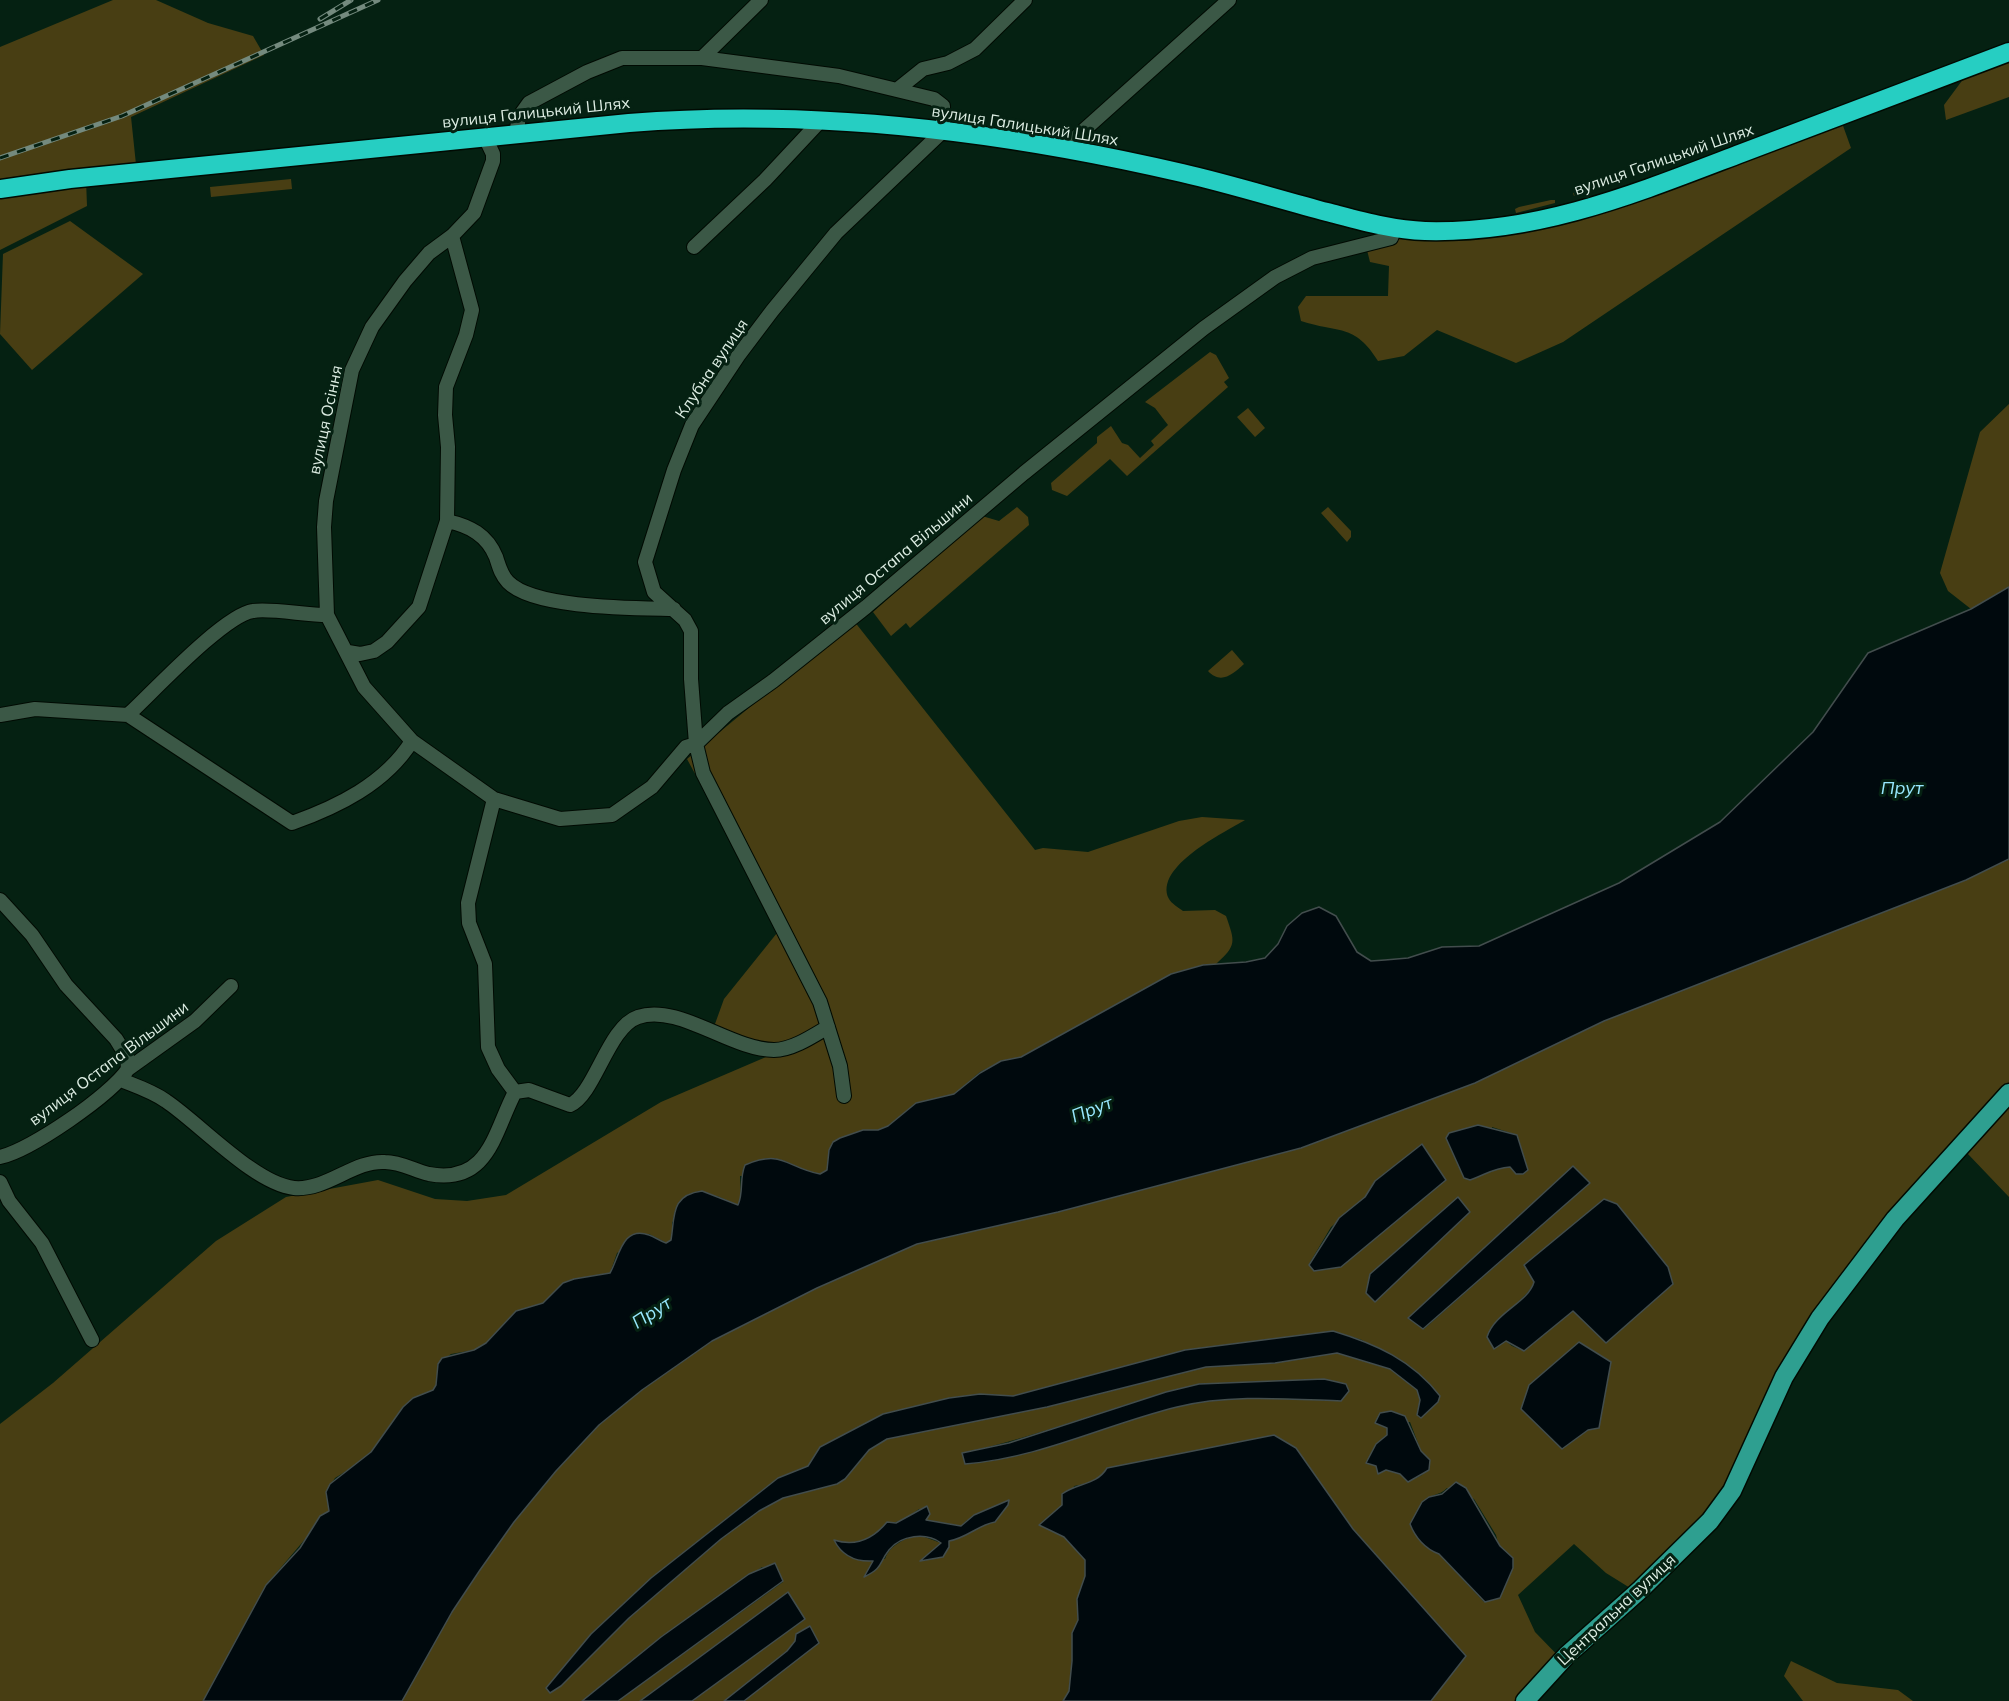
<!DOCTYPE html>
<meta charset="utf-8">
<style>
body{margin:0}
canvas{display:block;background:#052112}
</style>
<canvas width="2009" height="1701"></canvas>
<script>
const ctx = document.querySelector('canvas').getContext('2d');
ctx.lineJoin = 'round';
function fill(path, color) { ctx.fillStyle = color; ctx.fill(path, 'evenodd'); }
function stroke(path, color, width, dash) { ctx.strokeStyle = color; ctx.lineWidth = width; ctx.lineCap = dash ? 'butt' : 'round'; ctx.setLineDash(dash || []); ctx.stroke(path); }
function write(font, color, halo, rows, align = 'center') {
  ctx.font = font + ' Mulish,sans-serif'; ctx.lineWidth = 6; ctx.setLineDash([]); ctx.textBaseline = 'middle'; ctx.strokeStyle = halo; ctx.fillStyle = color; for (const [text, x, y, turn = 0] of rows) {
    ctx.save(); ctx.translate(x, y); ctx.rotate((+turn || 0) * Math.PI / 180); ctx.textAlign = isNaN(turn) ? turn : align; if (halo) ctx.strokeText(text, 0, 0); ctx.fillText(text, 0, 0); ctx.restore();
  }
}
fill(new Path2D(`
 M113,0H156L208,23L253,36L264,55L131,117L137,174L86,180L87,206L0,250V198L3,194H0V47Z
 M2009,59V97L1946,120L1944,105L1964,78Z
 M1842,123L1851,148L1563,342L1516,363L1437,330L1404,356L1378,361C1355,323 1337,333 1301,321L1298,307L1306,296H1388L1389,266L1370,262L1366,246L1422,232L1521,230Z
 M1610,177L1624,182L1574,196L1573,193L1596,186L1599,179Z
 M291,179L292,189L211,197L210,187Z
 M1551,200H1555V203L1516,213L1515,209L1519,207Z
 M70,221L143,274L32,370L0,334L3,254Z
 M1210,352L1216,355L1229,378L1224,382L1228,387L1127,476L1110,459L1067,496L1052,490L1051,483L1097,443V437L1111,426L1122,443L1128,445L1140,458L1154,445L1151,441L1168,425L1155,408L1145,402Z
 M2009,404V587L1971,609L1948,591L1940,573L1980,432Z
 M1248,408L1265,428L1255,437L1237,417Z
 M1017,507L1028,517L1029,525L910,628L906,623L891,636L873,612L982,516L999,521Z
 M1328,507L1351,531V537L1347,542L1321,513Z
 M854,621L1035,850L1043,848L1088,852L1179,821L1202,817L1245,820C1225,832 1153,867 1169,899C1171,903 1179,908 1183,911L1215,910L1226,916C1235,942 1237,945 1216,964L1203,965L1171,974L1021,1057L1001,1061L980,1072L954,1094L916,1103L888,1126L878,1130H863L827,1163V1170L820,1174L810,1172L740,1176L741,1198L738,1205L717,1196L672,1222V1240L667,1243L649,1234L617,1253L610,1273L574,1279L563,1283L543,1303L516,1311L486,1343L474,1350L451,1354L438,1364L436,1385L433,1390L413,1398L403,1407L372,1452L361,1462L335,1478L326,1492L329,1511L266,1585L203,1701H0V1424L53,1383L216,1241L286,1197L378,1180L435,1199L467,1201L506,1195L661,1102L766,1057L711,1035L724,999L777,933L759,892L687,759Z
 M1232,650L1244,664C1233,674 1221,685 1208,671Z
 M2009,859V1197L1967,1153L1929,1192L1868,1266L1782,1386L1748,1477L1643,1596L1606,1573L1574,1544L1518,1595L1535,1632L1567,1665L1531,1701H1431L1466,1656L1353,1529L1296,1448L1107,1468C1099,1481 1089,1483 1074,1486L1064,1537L1085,1559V1576L1077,1599L1078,1620L1072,1633V1661L1069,1691L1063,1701H744L818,1643L795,1641L787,1651L724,1701H692L804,1619L788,1593L640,1701H618L783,1582L762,1567L661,1637L582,1701H402L452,1612L480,1570L514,1522L556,1471L599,1425L642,1390L712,1341L817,1288L917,1244L1058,1212L1301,1148L1475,1083L1604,1021L1966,880ZM1492,1127L1517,1135L1526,1163L1490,1169ZM1573,1167L1589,1184L1424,1329L1409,1318ZM1375,1181L1341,1267L1309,1264L1331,1227L1366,1197ZM1534,1282L1673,1284L1573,1311L1524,1351L1512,1346L1490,1329C1500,1317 1531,1294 1534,1282ZM1333,1331L1362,1340L1438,1402L1417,1415L1420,1400L1417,1390L1390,1369L1337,1353L1275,1363L1206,1367L1047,1407L887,1439L869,1450L845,1479L837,1484L783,1498L759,1511L721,1539L629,1618L561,1686L550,1693L546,1688L591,1634L651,1578L778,1478L808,1466L820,1447L883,1414L949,1398L980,1394L1013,1396L1185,1350ZM1611,1362L1599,1428L1588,1430ZM1199,1384L1341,1401C1287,1399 1229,1394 1177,1407C1104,1425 1040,1458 965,1464L962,1453C1043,1436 1119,1403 1199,1384ZM1410,1422L1421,1451L1430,1460L1422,1475L1408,1482L1400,1474L1386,1470L1378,1473L1376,1466L1366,1463L1376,1444L1387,1435V1428L1381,1426ZM1447,1488L1474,1499L1496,1535L1508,1580L1500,1598L1484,1602L1439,1554C1422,1548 1410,1516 1423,1502C1429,1494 1440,1496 1447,1488ZM919,1509L925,1520L961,1526L967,1520L995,1522C978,1525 967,1538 949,1541L943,1557L921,1561L941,1543L919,1535C905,1538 890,1545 885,1559C868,1556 842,1558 835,1540C856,1547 874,1538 887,1522C901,1524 908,1517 919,1509Z
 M1791,1661L1837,1683L1898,1690L1913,1701H1803L1784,1676Z`), '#483e13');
const water = new Path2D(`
 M2009,587V859L1966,880L1604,1021L1475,1083L1301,1148L1058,1212L917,1244L817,1288L712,1341L642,1390L599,1425L556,1471L514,1522L480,1570L452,1612L402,1701H203L266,1585L300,1548L320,1516L329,1511L326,1492L330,1484L371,1452L403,1407L413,1398L433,1390L436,1385L438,1364L442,1358L474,1350L486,1343L516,1311L543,1303L563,1283L574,1279L610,1273C619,1258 622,1225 649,1235C655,1237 660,1241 666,1243L671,1240C675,1217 670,1195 702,1191L738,1205C744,1192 739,1179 745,1165C783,1149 785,1167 820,1174L827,1170L829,1150L833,1142L840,1138L863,1130H878L888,1126L916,1103L954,1094L980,1073L1001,1061L1021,1057L1171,974L1203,965L1246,962L1265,958L1278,944L1287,926L1302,913L1319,907L1336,916L1357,952L1371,961L1385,960L1408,958L1442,947L1479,946L1619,883L1720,822L1813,732L1868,653L1971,609Z
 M1478,1125L1517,1135L1528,1170L1523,1174H1516L1510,1167C1493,1168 1485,1175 1470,1180L1464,1178L1446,1138L1449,1133Z
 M1422,1144L1446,1180L1341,1267L1314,1271L1309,1265L1339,1218L1365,1197L1375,1181Z
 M1573,1166L1590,1183L1423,1329L1408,1318Z
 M1458,1197L1470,1212L1375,1302L1366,1293L1370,1274Z
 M1604,1199L1617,1204L1668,1267L1673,1284L1606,1343L1573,1311L1524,1351L1506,1341L1494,1349L1487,1337C1495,1312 1528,1303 1534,1282L1524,1265Z
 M1333,1331C1376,1344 1412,1360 1440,1396L1438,1402L1421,1418L1417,1415L1420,1400L1417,1390L1390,1369L1337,1353L1275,1363L1206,1367L1047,1407L887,1439L869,1450L845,1479L837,1484L783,1498L759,1511L721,1539L629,1618L561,1686L550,1693L546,1688L591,1634L651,1578L778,1478L808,1466L820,1447L883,1414L949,1398L980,1394L1013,1396L1185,1350Z
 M1579,1342L1611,1362L1599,1428L1588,1430L1562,1449L1521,1409L1529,1385Z
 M1324,1379L1346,1384L1349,1391L1341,1401C1288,1399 1229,1394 1177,1407C1104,1425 1040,1458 965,1464L962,1453L1009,1443L1166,1392L1199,1384Z
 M1391,1411L1405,1416L1421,1451L1430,1460L1429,1470L1408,1482L1400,1474L1386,1470L1378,1474L1376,1466L1366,1463L1376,1444L1387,1435V1428L1375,1423L1380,1413Z
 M1274,1435L1296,1448L1353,1529L1466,1656L1431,1701H1063L1069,1691L1072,1661V1633L1078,1620L1077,1599L1085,1576V1560L1064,1537L1039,1525L1062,1505V1494C1077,1483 1097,1485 1107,1468Z
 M1456,1482L1466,1488L1500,1546L1513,1558V1568L1500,1598L1485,1602L1439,1554C1425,1549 1415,1537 1410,1524L1422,1502L1429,1497L1442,1494Z
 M1009,1500L1008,1505L995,1522C978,1525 967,1538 949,1541V1547L943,1557L920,1561L941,1543C926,1532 901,1535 889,1550C878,1564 884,1567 864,1577L873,1561C856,1562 842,1556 834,1540C856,1547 873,1539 887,1522L896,1523L927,1506L930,1514L926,1520L961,1526L974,1515Z
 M775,1563L783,1581L618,1701H582L661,1637L749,1574Z
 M788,1592L805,1619L692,1701H640Z
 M810,1626L819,1643L744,1701H724L787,1651L795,1641L796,1634Z`);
fill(water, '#00090d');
stroke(water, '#424d4d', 1.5);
const minor = new Path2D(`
 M702,58L761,0
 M898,89L923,69L948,63L975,49L1025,0
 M516,134L519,117L529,103L587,72L622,58H702L839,76L934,99L943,106V131L836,233L772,311L738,356L692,425L674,470L645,562L654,592L685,620L691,631V679L696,744L703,773L820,1002L840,1066L844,1096
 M485,137L493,154V161L474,213L452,236L429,253L405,281L372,327L352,370L326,501L324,527L327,615L364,687L412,741L494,799L560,819L612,815L652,787L686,747L696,744L728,713L773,681L866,607L1024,473L1204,328L1275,277L1312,258L1391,238L1395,227
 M1063,149L1229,0
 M694,247L765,180L822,119
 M447,521C470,526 487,535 496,557C499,566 501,575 508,582C534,609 637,608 674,609
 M348,652L360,654L374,651L387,642L419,607L447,521L448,447L445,415L446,387L466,335L472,310L452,236
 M0,715L35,709L128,715C152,693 224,615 253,611C269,608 306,615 327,615
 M128,715L292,823C337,807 385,784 412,741
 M0,900L32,935L66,985L116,1039L127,1057L128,1069
 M121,1080C136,1086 152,1091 166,1101C199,1123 255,1184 294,1188C326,1191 354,1160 385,1162C401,1162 415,1171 429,1174C489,1185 494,1132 515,1092L498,1069L488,1047L485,964L469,923L468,903L494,799
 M515,1092L529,1090L570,1105C595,1094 608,1027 638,1017C678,1003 731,1050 774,1050C792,1050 813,1036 828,1027
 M0,1157C31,1150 111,1095 128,1069L195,1021L231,986
 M0,1182L9,1201L42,1243L92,1340`);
const major = new Path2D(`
 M1525,1701L1567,1655L1641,1589L1710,1521L1732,1491L1784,1377L1820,1318L1895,1219L2009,1093`);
const highway = new Path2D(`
 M0,189L70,179L629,123C814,108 1001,131 1182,173C1230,184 1278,199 1327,212C1358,220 1392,230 1425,231C1539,234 1637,193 1742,153C1831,120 1920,86 2009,52`);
stroke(minor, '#000a02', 16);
stroke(major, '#000a02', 21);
stroke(highway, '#000a02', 21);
stroke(minor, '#3b5846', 14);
stroke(major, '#2e9f90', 18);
stroke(highway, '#26cec2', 18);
const rail = new Path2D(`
 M320,19L351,0
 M0,158L122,116L378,0`);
stroke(rail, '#748a7e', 5);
stroke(rail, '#052112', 3, [9]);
write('16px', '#ddede3', '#052112', [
 ["вулиця Галицький Шлях",536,113,-6],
 ["вулиця Галицький Шлях",1025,126,9],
 ["вулиця Галицький Шлях",1664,160,-19],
 ["Клубна вулиця",712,369,-56],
 ["вулиця Осіння",326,420,-78],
 ["вулиця Остапа Вільшини",896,559,-40],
 ["вулиця Остапа Вільшини",109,1064,-37],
 ["Центральна вулиця",1617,1610,-43]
]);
write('italic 18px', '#98e8fe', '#052112', [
 ["Прут",1902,789],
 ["Прут",1092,1110,-21],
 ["Прут",652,1313,-33]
]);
</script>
